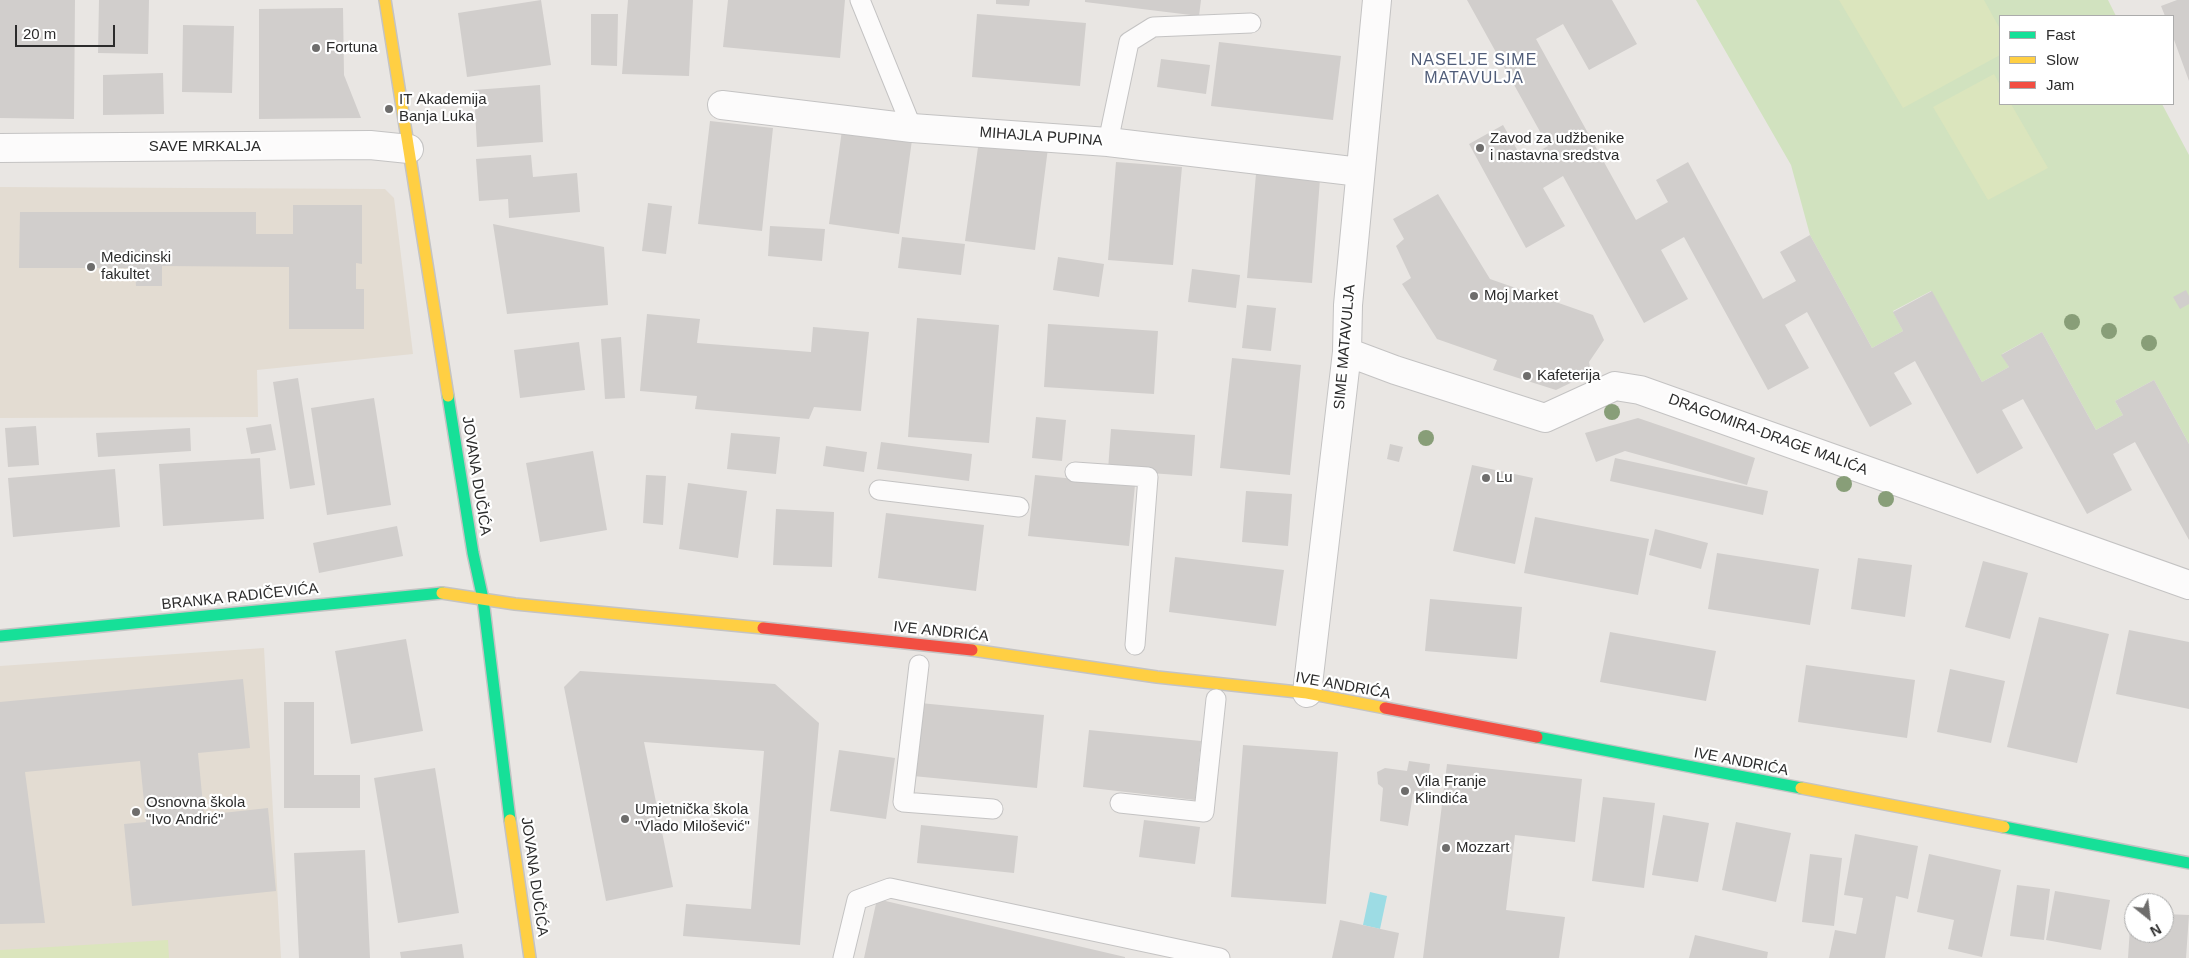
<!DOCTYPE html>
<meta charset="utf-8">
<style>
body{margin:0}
#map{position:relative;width:2189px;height:958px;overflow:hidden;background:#e9e6e3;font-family:Arial,sans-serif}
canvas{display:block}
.legend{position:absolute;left:1999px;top:15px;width:175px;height:90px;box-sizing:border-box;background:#fff;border:1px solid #ababab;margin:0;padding:6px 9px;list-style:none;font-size:15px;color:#2c2c2c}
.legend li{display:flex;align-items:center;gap:10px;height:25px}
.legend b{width:25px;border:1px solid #ababab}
.north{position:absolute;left:2124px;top:893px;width:50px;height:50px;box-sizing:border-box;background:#fff;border:1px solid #ababab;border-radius:50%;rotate:151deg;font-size:14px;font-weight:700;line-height:20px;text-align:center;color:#2c2c2c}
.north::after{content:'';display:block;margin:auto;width:18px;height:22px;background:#6e6d6c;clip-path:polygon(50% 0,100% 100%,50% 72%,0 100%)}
.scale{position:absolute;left:15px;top:25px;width:100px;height:22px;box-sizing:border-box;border:2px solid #2c2c2c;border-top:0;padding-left:6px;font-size:15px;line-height:18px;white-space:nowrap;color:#2c2c2c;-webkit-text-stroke:4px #fff;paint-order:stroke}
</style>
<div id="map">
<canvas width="2189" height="958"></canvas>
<ul class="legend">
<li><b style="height:6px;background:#16e098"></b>Fast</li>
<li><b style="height:6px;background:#ffcf43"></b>Slow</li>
<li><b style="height:6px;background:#f24e42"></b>Jam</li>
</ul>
<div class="north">N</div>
<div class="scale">20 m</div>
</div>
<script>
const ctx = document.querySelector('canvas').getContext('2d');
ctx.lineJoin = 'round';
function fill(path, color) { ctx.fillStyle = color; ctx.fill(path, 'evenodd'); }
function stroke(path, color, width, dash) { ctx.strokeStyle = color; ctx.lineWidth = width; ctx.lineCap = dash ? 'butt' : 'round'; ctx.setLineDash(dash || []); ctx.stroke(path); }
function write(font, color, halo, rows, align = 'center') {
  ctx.font = font + ' Arial,sans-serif'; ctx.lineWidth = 4.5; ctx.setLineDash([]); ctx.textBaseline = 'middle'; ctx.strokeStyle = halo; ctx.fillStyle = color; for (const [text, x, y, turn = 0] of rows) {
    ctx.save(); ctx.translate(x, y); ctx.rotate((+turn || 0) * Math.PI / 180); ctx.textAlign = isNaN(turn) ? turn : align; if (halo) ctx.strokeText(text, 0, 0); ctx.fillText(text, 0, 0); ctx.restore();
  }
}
fill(new Path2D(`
 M0,187L385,189L394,198L413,354L257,370L258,417L0,418Z
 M264,648L281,958H0V666Z`), '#e3dcd2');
fill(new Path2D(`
 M1696,0H2108L2116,16H2000V104H2162L2189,155V444L2154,380L2115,401L2123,415L2096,430L2042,332L2002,354L2009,367L1982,382L1931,291L1893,311L1903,331L1872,348L1810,235L1791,165Z`), '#d1e2bf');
fill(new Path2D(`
 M1839,0H1984L2000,29V55L1903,108Z
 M1994,74L2000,85V104H2011L2048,168L1988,200L1933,107Z
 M168,940L169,958H0V950Z`), '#dbe5bd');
fill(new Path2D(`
 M1370,892L1387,896L1380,929L1363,925Z`), '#9ddce4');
fill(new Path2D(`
 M0,0H75L74,119L0,118Z
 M99,0H149L148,54L98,53Z
 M541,0L551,65L467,77L458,13Z
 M628,0H693L689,76L622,74Z
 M728,0H845L840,58L723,47Z
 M996,0H1030L1029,6L996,4Z
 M1085,0H1201L1199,16L1085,2Z
 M1467,0H1612L1637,44L1589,70L1563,24L1536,39L1636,220L1668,202L1656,180L1688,162L1763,299L1796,281L1780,252L1810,235L1872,348L1903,331L1893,312L1932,291L1982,382L2009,367L2001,355L2042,332L2096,430L2123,415L2115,401L2154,380L2189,444V540L2135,442L2113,454L2132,490L2087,514L2023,399L2002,410L2023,448L1977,474L1915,361L1894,373L1912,404L1870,427L1807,312L1785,325L1809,368L1768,390L1684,237L1661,250L1688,299L1644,323L1563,176L1543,188L1565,226L1526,248L1469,144L1503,125L1523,160L1548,146Z
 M2177,0H2189V81L2173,37V16H2165L2161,6Z
 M343,8L344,75L361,118L259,119V9Z
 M591,14H618L617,66L591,65Z
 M977,14L1086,23L1080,86L972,77Z
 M183,25L234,26L232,93L182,92Z
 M1219,42L1341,56L1333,120L1211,106Z
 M1161,59L1210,65L1206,94L1157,87Z
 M163,73L164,114L103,115V75Z
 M540,85L543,142L477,147L474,90Z
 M710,121L773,128L762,231L698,224Z
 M842,130L912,140L899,234L829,224Z
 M979,140L1048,148L1035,250L965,241Z
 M531,155L533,177L577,173L580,212L509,218L508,199L479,201L476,159Z
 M1116,162L1182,167L1173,265L1108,260Z
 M1256,174L1320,179L1312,283L1247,278Z
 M1438,194L1490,279L1593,315L1604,340L1589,362L1591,373L1556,390L1493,370L1497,360L1437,339L1402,284L1411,278L1396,246L1404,239L1393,219Z
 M648,203L672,206L666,254L642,251Z
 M293,205H362V264L356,263V289H364V329H289V267L162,266V286H136L135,268H19L20,212H256V234H293Z
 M493,224L604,247L608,305L507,314Z
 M770,226L825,229L822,261L768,256Z
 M902,237L965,244L961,275L898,268Z
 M1058,257L1104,264L1099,297L1053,290Z
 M1192,269L1240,275L1236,308L1188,302Z
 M2186,290L2189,296V304L2180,309L2173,297Z
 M1247,305L1276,308L1271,351L1242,348Z
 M647,314L700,319L697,343L811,352L813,327L869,332L861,411L814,407L809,419L695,409L697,396L640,391Z
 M917,318L999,325L989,443L908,437Z
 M1048,324L1158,331L1154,394L1044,387Z
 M621,337L625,398L605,399L601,339Z
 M579,342L585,390L520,398L514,350Z
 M1232,358L1301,365L1290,475L1220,468Z
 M298,378L315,485L290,489L273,382Z
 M374,398L391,505L327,515L311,408Z
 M1036,417L1066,420L1062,461L1032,458Z
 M1638,418L1755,458L1747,485L1625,451L1596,462L1585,433Z
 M271,424L276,450L251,454L246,428Z
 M36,426L39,465L8,467L5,428Z
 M190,428L191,451L98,457L96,433Z
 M1111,429L1195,435L1192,476L1108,470Z
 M731,433L780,437L776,474L727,469Z
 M881,442L972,454L969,481L877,469Z
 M1390,444L1403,447L1399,462L1387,459Z
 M826,446L867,452L864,472L823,466Z
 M593,451L607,530L540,542L526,463Z
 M260,458L264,519L163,526L159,464Z
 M1615,458L1768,491L1763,515L1610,481Z
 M1472,465L1533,478L1515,564L1453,551Z
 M115,469L120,527L13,537L8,478Z
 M646,475L666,476L663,525L643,523Z
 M1035,475L1135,485L1129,546L1028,536Z
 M688,483L747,491L738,558L679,549Z
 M1246,491L1292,494L1288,546L1242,542Z
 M776,509L834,512L832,567L773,565Z
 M886,513L984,525L976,591L878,578Z
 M1535,517L1649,539L1638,595L1524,573Z
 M397,526L403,556L319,573L313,543Z
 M1655,529L1708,543L1701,569L1649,555Z
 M1717,553L1819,569L1810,625L1708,609Z
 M1175,557L1284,570L1276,626L1169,612Z
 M1858,558L1912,565L1905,617L1851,609Z
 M1983,561L2028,573L2010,639L1965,627Z
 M1430,599L1522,607L1517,659L1425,651Z
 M2039,617L2109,634L2077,763L2007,747Z
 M2129,630L2189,642V709L2116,694Z
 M1610,632L1716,651L1706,701L1600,682Z
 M406,639L423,731L351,744L335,651Z
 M1806,665L1915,680L1907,738L1798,722Z
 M1950,669L2005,681L1991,743L1937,732Z
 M580,671L775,684L819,723L800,945L683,936L686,904L751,909L764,751L644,742L673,887L606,901L564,687Z
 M243,679L250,748L198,753L204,815L268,808L276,891L132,906L124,824L146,822L140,761L25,772L45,923L0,924V702Z
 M284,702H314V775H360V808H284Z
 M920,703L1044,715L1037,788L913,776Z
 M1089,730L1201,741L1195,800L1083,787Z
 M1243,745L1338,752L1326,904L1231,897Z
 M839,750L895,758L886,819L830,811Z
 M1409,761L1430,764L1426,796L1413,794L1408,826L1380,821L1383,788L1378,784L1377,772L1385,768L1407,771Z
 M1447,764L1582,779L1575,842L1515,835L1506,910L1565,917L1559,958H1423Z
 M435,768L459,913L398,923L374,778Z
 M1603,797L1655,803L1644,888L1592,881Z
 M1663,815L1709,823L1698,882L1652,875Z
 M1144,820L1200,827L1195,864L1139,857Z
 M1736,822L1791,833L1776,902L1722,890Z
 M921,825L1018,836L1014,873L917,863Z
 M1855,834L1918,846L1908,899L1896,896L1885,958H1829L1835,930L1856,934L1863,898L1844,895Z
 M365,850L370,958H299L294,853Z
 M1810,854L1842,858L1834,926L1802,922Z
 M1929,854L2001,870L1982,957L1948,949L1954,920L1917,912Z
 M2017,885L2050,889L2044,940L2010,936Z
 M2055,891L2110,900L2101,950L2046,940Z
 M877,899L1125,957V958H864Z
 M2131,912H2134V933H2164V914L2189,915L2186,958H2128Z
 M1340,920L1399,933L1394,958H1332Z
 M1695,935L1768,952L1767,958H1689Z
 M462,944L464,958H401L400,952Z`), '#d1cecc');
const lane = new Path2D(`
 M860,0L912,128
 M1108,142L1129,42L1153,27L1251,23
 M1075,472L1148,477L1135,645
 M879,490L1019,507
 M919,665L903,802L993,809
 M1120,803L1204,812L1216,699
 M843,958L857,900L890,888L1220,958`);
const street = new Path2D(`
 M722,105L912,128L1108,142L1360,172
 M0,148L370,145L409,149
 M1347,352L1395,370L1545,418L1615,386L1640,390L2189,585
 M1307,693L1347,352L1348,305L1377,0`);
const fast = new Path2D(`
 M448,396L473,553L483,599L510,820
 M0,636L442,593
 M1537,737L1801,788
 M2004,827L2189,863`);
const slow = new Path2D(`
 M385,0L448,396
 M442,593L515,604L763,628
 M972,650L1157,677L1307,693L1385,708
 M1801,788L2004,827
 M510,820L530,958`);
const jam = new Path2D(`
 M763,628L972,650
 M1385,708L1537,737`);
stroke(lane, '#c4c3c3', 21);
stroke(street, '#c4c3c3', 30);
stroke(fast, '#c4c3c3', 14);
stroke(slow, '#c4c3c3', 14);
stroke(jam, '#c4c3c3', 14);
stroke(lane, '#fcfbfb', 19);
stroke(street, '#fcfbfb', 28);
stroke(fast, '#16e098', 11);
stroke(slow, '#ffcf43', 11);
stroke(jam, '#f24e42', 11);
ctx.fillStyle = '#889e78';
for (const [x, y] of [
 [2072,322],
 [2109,331],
 [2149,343],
 [1612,412],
 [1426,438],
 [1844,484],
 [1886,499]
]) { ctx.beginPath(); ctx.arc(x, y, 8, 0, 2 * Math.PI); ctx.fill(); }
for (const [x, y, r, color] of [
 [316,48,5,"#6e6d6c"],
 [389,109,5,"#6e6d6c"],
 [1480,148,5,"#6e6d6c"],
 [91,267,5,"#6e6d6c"],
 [1474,296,5,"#6e6d6c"],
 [1527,376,5,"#6e6d6c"],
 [1486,478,5,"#6e6d6c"],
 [1405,791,5,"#6e6d6c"],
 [136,812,5,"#6e6d6c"],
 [625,819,5,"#6e6d6c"],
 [1446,848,5,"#6e6d6c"]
]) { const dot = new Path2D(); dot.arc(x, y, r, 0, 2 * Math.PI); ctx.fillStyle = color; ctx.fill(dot); stroke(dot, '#fff', 2); }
write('15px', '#2c2c2c', '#fff', [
 ["Fortuna",326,48],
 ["IT Akademija",399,100],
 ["Banja Luka",399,117],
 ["Zavod za udžbenike",1490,139],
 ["i nastavna sredstva",1490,156],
 ["Medicinski",101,258],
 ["fakultet",101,275],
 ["Moj Market",1484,296],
 ["Kafeterija",1537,376],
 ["Lu",1496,478],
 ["Vila Franje",1415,782],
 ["Klindića",1415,799],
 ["Osnovna škola",146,803],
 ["\"Ivo Andrić\"",146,820],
 ["Umjetnička škola",635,810],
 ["\"Vlado Milošević\"",635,827],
 ["Mozzart",1456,848]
], 'left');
write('15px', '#2c2c2c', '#fff', [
 ["MIHAJLA PUPINA",1041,137,4],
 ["SAVE MRKALJA",205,147],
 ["SIME MATAVULJA",1345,347,-85],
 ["DRAGOMIRA-DRAGE MALIĆA",1768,435,20],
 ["JOVANA DUČIĆA",476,476,81],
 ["BRANKA RADIČEVIĆA",240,597,-6],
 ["IVE ANDRIĆA",941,632,6],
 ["IVE ANDRIĆA",1343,686,10],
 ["IVE ANDRIĆA",1741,762,11],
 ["JOVANA DUČIĆA",534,877,82]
]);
ctx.letterSpacing = '1px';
write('16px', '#505d79', '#fff', [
 ["NASELJE SIME",1474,61],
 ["MATAVULJA",1474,79]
]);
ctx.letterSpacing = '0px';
</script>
